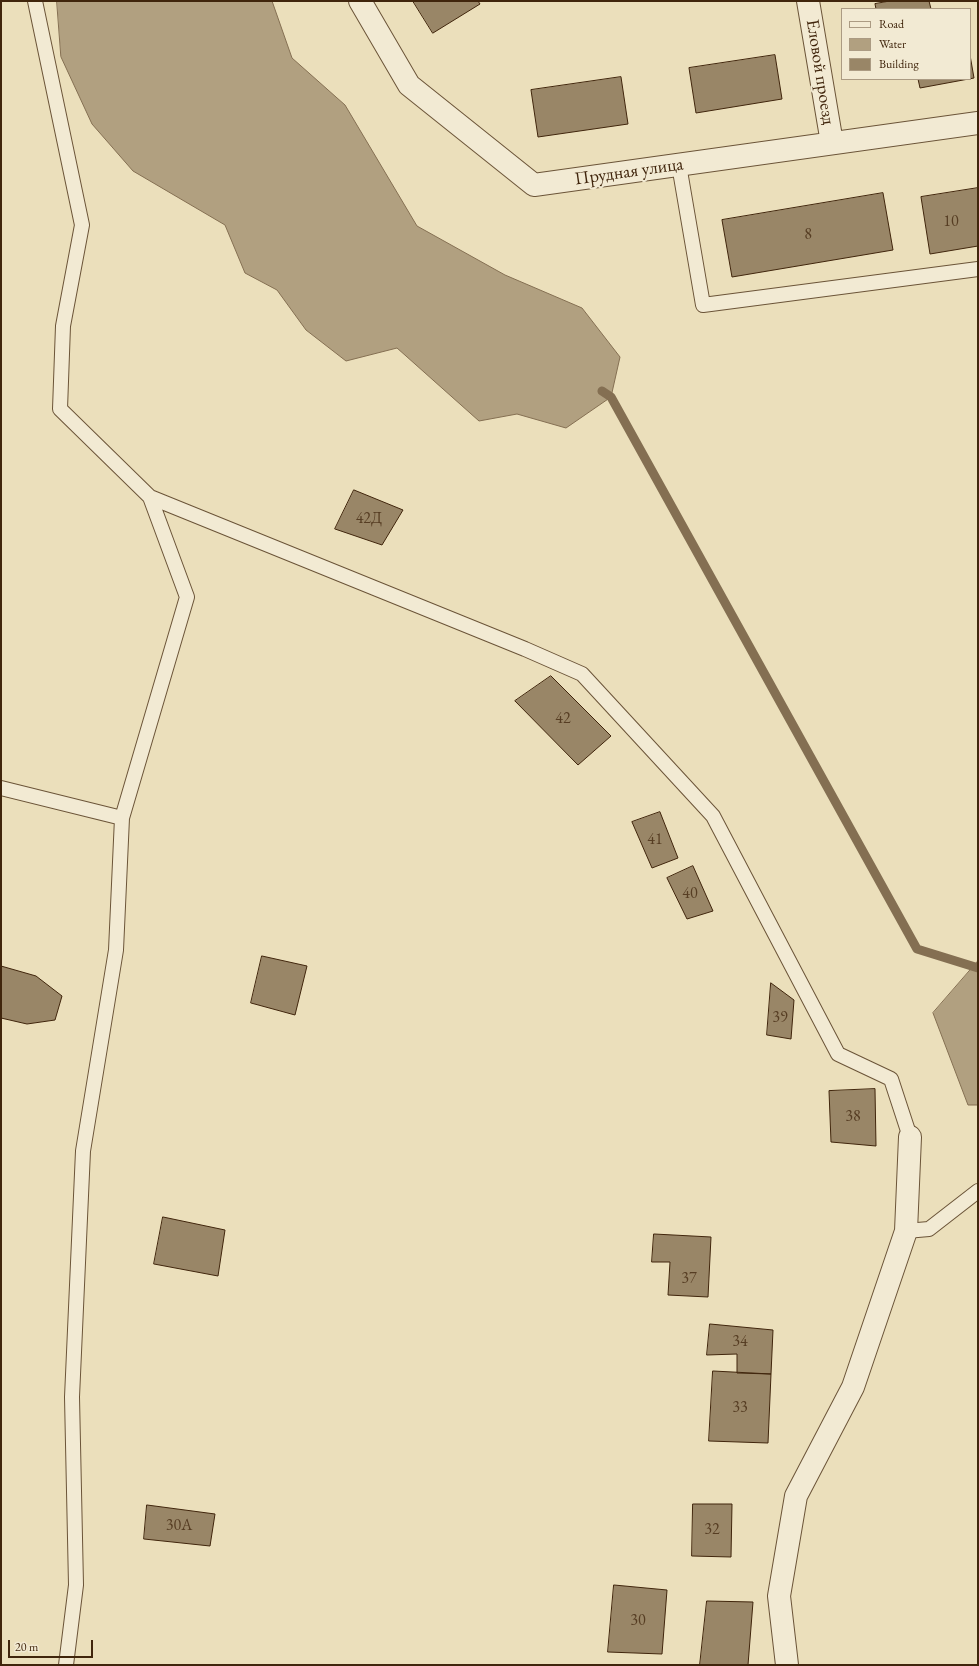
<!DOCTYPE html>
<meta charset="utf-8">
<style>
body{margin:0}
#map{position:relative;width:979px;height:1666px;overflow:hidden;background:#ebdfbb;font-family:"EB Garamond",serif}
canvas{display:block}
.frame{position:absolute;inset:0;border:2px solid #40250c;pointer-events:none}
.legend{position:absolute;left:841px;top:8px;width:130px;height:72px;box-sizing:border-box;background:#f2ead3;border:1px solid #ab9b83;margin:0;padding:5px 7px;list-style:none;font-size:12px;color:#40250c}
.legend li{display:flex;align-items:center;gap:8px;height:20px}
.legend b{width:20px;border:1px solid #ab9b83}
.scale{position:absolute;left:8px;top:1640px;width:85px;height:18px;box-sizing:border-box;border:2px solid #40250c;border-top:0;padding-left:5px;font-size:12px;line-height:14px;white-space:nowrap;color:#40250c;-webkit-text-stroke:3px #f2ead3;paint-order:stroke}
</style>
<div id="map">
<canvas width="979" height="1666"></canvas>
<div class="frame"></div>
<ul class="legend">
<li><b style="height:5px;background:#f2ead3"></b>Road</li>
<li><b style="height:11px;background:#b1a080"></b>Water</li>
<li><b style="height:11px;background:#998667"></b>Building</li>
</ul>
<div class="scale">20 m</div>
</div>
<script>
const ctx = document.querySelector('canvas').getContext('2d');
ctx.lineJoin = 'round';
function fill(path, color) { ctx.fillStyle = color; ctx.fill(path, 'evenodd'); }
function stroke(path, color, width, dash) { ctx.strokeStyle = color; ctx.lineWidth = width; ctx.lineCap = dash ? 'butt' : 'round'; ctx.setLineDash(dash || []); ctx.stroke(path); }
function write(font, color, halo, rows, align = 'center') {
  ctx.font = font + ' "EB Garamond",serif'; ctx.lineWidth = 4; ctx.setLineDash([]); ctx.textBaseline = 'middle'; ctx.strokeStyle = halo; ctx.fillStyle = color; for (const [text, x, y, turn = 0] of rows) {
    ctx.save(); ctx.translate(x, y); ctx.rotate((+turn || 0) * Math.PI / 180); ctx.textAlign = isNaN(turn) ? turn : align; if (halo) ctx.strokeText(text, 0, 0); ctx.fillText(text, 0, 0); ctx.restore();
  }
}
const water = new Path2D(`
 M57,1H272L292,58L345,105L417,226L505,275L582,308L620,357L611,397L566,428L517,414L479,421L397,348L346,361L306,330L277,290L245,273L225,225L133,171L92,124L61,57Z
 M978,961V1105H968L933,1013Z`);
fill(water, '#b1a080');
stroke(water, '#846f52', 1);
stroke(new Path2D(`
 M602,391L611,397L917,949L978,968`), '#846f52', 9);
const building = new Path2D(`
 M413,1H478L480,4L433,33Z
 M890,1H929L931,9H876L875,4Z
 M775,55L782,99L696,113L689,68Z
 M970,55L974,78L920,88L918,79H970Z
 M621,77L628,124L538,137L531,90Z
 M978,188V246L930,254L921,197Z
 M883,193L893,250L732,277L722,220Z
 M354,490L403,510L382,545L335,529Z
 M551,676L611,736L578,765L515,701Z
 M660,812L678,858L652,868L632,822Z
 M693,866L713,911L687,919L667,878Z
 M262,956L307,966L295,1015L251,1003Z
 M1,966L36,976L62,996L55,1020L27,1024L1,1018Z
 M771,983L794,1000L791,1039L767,1035Z
 M875,1089L876,1146L831,1142L829,1091Z
 M163,1217L225,1230L218,1276L154,1264Z
 M654,1234L711,1237L708,1297L668,1295L670,1262H652Z
 M710,1324L773,1330L771,1374L737,1373V1354L707,1355Z
 M713,1371L771,1374L768,1443L709,1441Z
 M693,1504H732L731,1557L692,1556Z
 M147,1505L215,1514L210,1546L144,1539Z
 M614,1585L667,1590L662,1654L608,1652Z
 M707,1601L753,1602L748,1665H700Z`);
fill(building, '#998667');
stroke(building, '#40250c', 1);
const lane = new Path2D(`
 M35,1L82,225L63,326L60,409L150,497L525,649L582,674L713,816L838,1054L891,1079L910,1137
 M679,165L703,305L978,269
 M1,788L122,818
 M906,1231L929,1229L978,1191
 M66,1665L76,1585L72,1397L83,1151L116,950L122,818L187,597L150,497`);
const street = new Path2D(`
 M360,1L409,85L534,185L978,123
 M808,1L832,143
 M787,1665L779,1596L796,1496L853,1387L906,1231L910,1137`);
stroke(lane, '#6b5438', 16);
stroke(street, '#6b5438', 24);
stroke(lane, '#f2ead3', 14);
stroke(street, '#f2ead3', 22);
write('16px', '#563d23', null, [
 ["10",951,222],
 ["8",808,235],
 ["42Д",369,519],
 ["42",563,719],
 ["41",655,840],
 ["40",690,894],
 ["39",780,1018],
 ["38",853,1117],
 ["37",689,1279],
 ["34",740,1342],
 ["33",740,1408],
 ["30А",179,1526],
 ["32",712,1530],
 ["30",638,1621]
]);
write('18px', '#40250c', '#f2ead3', [
 ["Еловой проезд",820,72,81],
 ["Прудная улица",629,172,-8]
]);
</script>
